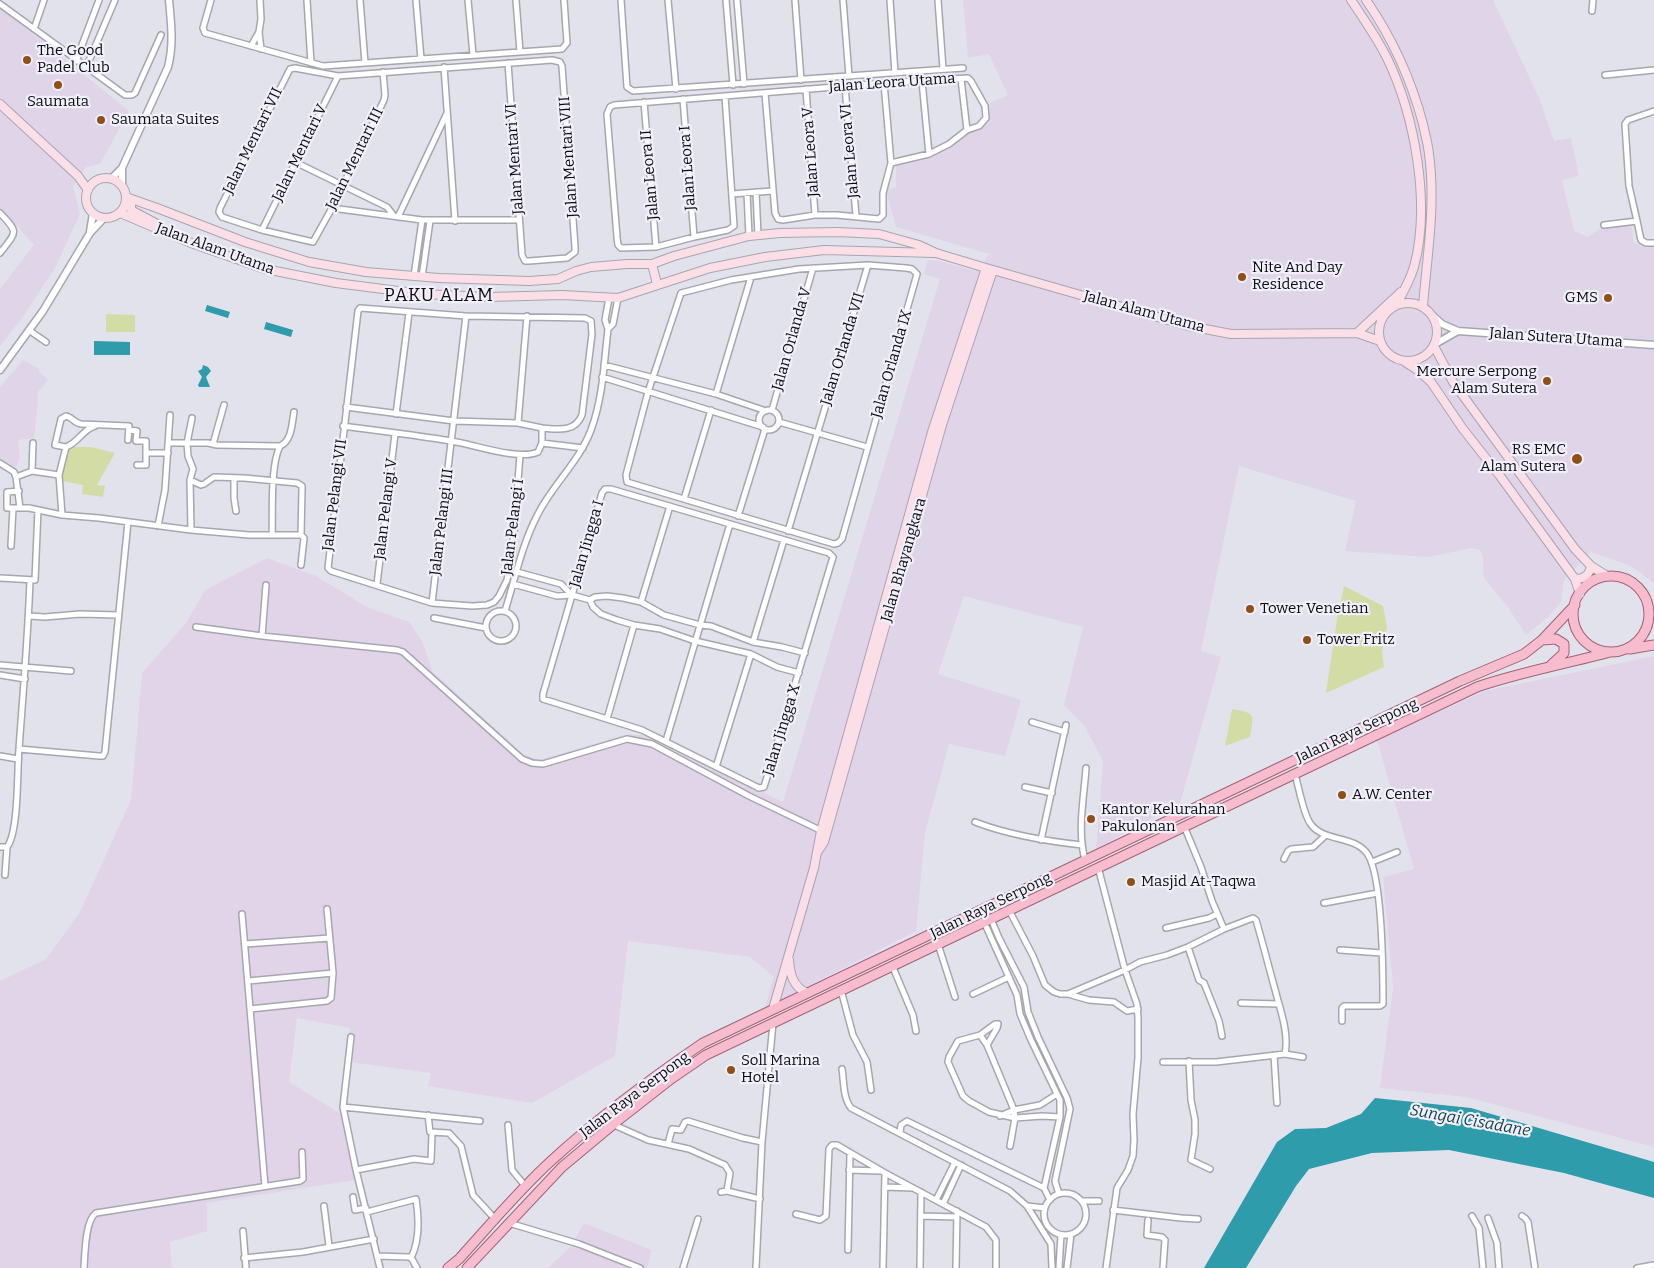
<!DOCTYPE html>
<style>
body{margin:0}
canvas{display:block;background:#e2e2ed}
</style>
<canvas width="1654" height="1268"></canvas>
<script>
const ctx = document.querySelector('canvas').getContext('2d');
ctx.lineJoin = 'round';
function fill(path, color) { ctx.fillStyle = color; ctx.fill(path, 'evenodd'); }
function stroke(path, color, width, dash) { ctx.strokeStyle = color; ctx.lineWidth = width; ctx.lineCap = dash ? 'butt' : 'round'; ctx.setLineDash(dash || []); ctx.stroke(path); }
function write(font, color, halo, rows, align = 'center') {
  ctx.font = font + ' Bitter,serif'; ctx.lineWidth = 4.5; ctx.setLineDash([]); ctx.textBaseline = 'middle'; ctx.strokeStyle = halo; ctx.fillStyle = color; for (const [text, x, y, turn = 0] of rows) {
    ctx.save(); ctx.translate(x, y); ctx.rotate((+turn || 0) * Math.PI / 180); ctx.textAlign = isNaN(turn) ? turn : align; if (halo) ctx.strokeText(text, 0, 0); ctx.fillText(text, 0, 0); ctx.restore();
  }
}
fill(new Path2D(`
 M963,0H1493L1540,100L1554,141L1571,138L1579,176L1562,180L1574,231L1588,237L1602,227L1631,224L1634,244L1654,245V583L1631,566L1591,552L1564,580L1561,602L1548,617L1526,635L1507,606L1484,578L1483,557L1480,550L1472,548L1428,557L1345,551L1356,501L1239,466L1201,651L1221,657L1180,803L1096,849L1103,761L1085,727L1064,705L1083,627L964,596L938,674L1021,700L1005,756L949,744L925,833L916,931L765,1008L817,818L783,802L940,279L924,274L928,260L939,261L976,271L989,254L896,227L886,190L896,187V166L923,160L959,140L960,134L989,123L990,103L1008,95L989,54L968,58Z
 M0,7L129,111L100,164L86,167L73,186L80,214L55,268L22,318L0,346V289L34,245L0,207Z
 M23,360L40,369L38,371L48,380L37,393L38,399L34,438L18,440L20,458L15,470L0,458V387Z`), '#e0d4e8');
fill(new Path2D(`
 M267,558L316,576L367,607L409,622L422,641L433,672L523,754L539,760L624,735H642L817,818L774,977L750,957L628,941L615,1056L532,1103L428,1086L431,1073L348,1062L350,1028L297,1018L289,1082L346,1117L356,1180L207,1203V1231L170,1242L172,1268H0V981L46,959L80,912L131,800L142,673L186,623L205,590Z
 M1654,656V1147L1466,1097L1380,1088L1393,986L1383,877L1414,869L1377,740L1485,691Z
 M584,1223L652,1250L647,1268H548L571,1246Z`), '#e1d4e8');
fill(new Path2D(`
 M106,314L135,315V332H106Z
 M70,447H91L115,453L97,485L105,486L103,497L82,494L83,485L62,481V470Z
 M1344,586L1383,606L1387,627L1382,651L1384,667L1326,693L1337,619Z
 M1232,709C1256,713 1254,714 1250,737L1225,746Z`), '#d4dca5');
fill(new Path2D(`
 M207,305L230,312L228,318L205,311Z
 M266,322L293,330L291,337L264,329Z
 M94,341L130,342V355H94Z
 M203,365L208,367L211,371L206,377L210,387H199L198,385L202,377L198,371L202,369Z
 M1375,1098L1471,1108L1654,1162V1198L1564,1173L1449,1150L1372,1153L1309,1169L1296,1186L1246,1268H1204L1277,1142L1295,1129L1326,1128L1361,1114Z`), '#2e9cab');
const minor = new Path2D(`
 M211,0L203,28L205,33L323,66L562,49L567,43L564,0
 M260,0L261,19L259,32L261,49
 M307,0L311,63
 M360,0L365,63
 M416,0L421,59
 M468,0L473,55
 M516,0L520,52
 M621,0L627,87L633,91L963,68
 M668,0L676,89
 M726,0L733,85
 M737,0L744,84
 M795,0L801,80
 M843,0L849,76
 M890,0L895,73
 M938,0L943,69
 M0,4L125,95H132L135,93L161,35
 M1592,11L1593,0
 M34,29L44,0
 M251,46L259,32
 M76,61L99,0
 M444,67L455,221
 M86,68L115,0
 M383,72L385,95L384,100L332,208L313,242L262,230L222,217L219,212L220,208L290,69L295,68L338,76L552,60L560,62L562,66L575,247V252L567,258L529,261H525L522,255L508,63
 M1605,75L1654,70
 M961,79L967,130
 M922,81L929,154
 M884,83L891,163
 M845,86L856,216
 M806,89L815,215
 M725,96L734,226L728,230L694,237L656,247L621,248L618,245L617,237L607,114L610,107L614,105L884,83L968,78L971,81L985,106L986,118L979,126L967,130L949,144L929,154L891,163L883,193V215L879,219L837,215H815L783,220L778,219L775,213L765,93
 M683,99L694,237
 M644,102L656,247
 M1654,111L1628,120L1625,124L1629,186L1637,221L1641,240L1646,243H1654
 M295,162L387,207L394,216
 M756,192L758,235
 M747,193L749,236
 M732,194L772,191
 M332,208L422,220H519
 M0,213C19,233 17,231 0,253
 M398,217L447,113
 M1604,225L1637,221
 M262,230L338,76
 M868,265L906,268L912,269L917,274L842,539L838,543L834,544L627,482L626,475L648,392L681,293L731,280L799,269Z
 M414,276L422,220
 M422,277L430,221
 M608,329L613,324L618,298
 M30,331L46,342
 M604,365L716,394L766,411
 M602,377L763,427
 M716,394L751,277
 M772,410L813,268
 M759 420a10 10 0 1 1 20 0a10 10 0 1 1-20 0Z
 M396,414L409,313
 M779,422L867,447
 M518,423L527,316
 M343,426C379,431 415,435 451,441C473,444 518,461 538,452L542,443V428L518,423L454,421L346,407
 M129,430L137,431L136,441H146V453H168
 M169,443H208L217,445L280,446
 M542,443L583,448
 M213,444L224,405
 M66,447C78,443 83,429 95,426
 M520,455L512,556L507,580L499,596L494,602L487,605L472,606L432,603L331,571L328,568L358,311L360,308L466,316L585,318L591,321L592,334L582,415C575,433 557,429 542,428
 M0,463L14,472L16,477L20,508
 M137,465H146V453
 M32,471L33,443
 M16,477L32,471L59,475
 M234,478V498L236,511
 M190,480L201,485L204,484L214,477L244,478L297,483L302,486V489L301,535
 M605,489H611L829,553L833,557L764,787L759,788L642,730L543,699V694L602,493Z
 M19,491L7,492V508H29L62,515L99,518L191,530L249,535H301L304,538L301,565
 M684,499L711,410
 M62,515L59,475L66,447L55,445L61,419L66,416C72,417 74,423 81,424L129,426L128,440
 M738,516L765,429
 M158,526L165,490L170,415
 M191,530L190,480L193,469L188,456L187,443L192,418
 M788,531L868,265
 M272,535C273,512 270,466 280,446C292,441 292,423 294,412
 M11,546L13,508
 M517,572L561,584L572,595
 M0,578L35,580L38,510
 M377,584L395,434
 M513,584L557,596L572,595L590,600L595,597L607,596L623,598L641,602L664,615L700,625L711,626L753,642L782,647L805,653
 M590,600L593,607L601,614L617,620L634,625L660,629L695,641L751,654L777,667L799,673
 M641,602L670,506
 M432,603L466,316
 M486 626a15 15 0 1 1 30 0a15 15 0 1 1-30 0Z
 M505,611C515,579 522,544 538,514C553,484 579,462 591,430C603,398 604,363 608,329L605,320L609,298
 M29,616L45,617L80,614L118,615
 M434,618L486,628
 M196,627L262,636L397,650L403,652L522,759L532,763L543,764L627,739L652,744L749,796L824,832
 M262,636L266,585
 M753,642L784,540
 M0,665L71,671
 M0,675L25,679
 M607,719L634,625
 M1032,722L1065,732
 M666,741L730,524
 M19,749L99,756H103L105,752L128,522
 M0,756L18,759
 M716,767L751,654
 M1295,775C1299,787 1303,813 1310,823C1322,842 1352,835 1366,852C1383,872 1383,974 1383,1004L1380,1006H1344L1342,1008V1021
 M1025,787L1052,793
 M975,822C1009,835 1045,841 1082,845
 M1041,840L1066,725
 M0,847H7C19,832 17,770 19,749C23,693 28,637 30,580
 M1284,859L1288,851L1291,849L1313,847L1326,835
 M1085,860C1077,830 1084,798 1086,768
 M1372,862L1397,852
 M1098,867L1125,970L1137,1004L1138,1018V1058L1133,1114L1134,1140L1133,1156L1128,1170L1117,1188L1106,1268
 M5,875L7,847
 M1324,903L1378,893
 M1009,910L1033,956L1045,985L1054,992L1060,994H1068L1125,970L1140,962L1167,955L1188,947L1224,929
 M242,914L265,1186
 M991,919L999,938L1024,987L1028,1012L1038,1037L1067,1098L1070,1109L1055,1181L1059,1194
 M984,922L1017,995L1020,1014L1031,1040L1060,1100V1117L1044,1188L1050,1200
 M1166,928L1209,918L1217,914
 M245,944L330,938
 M938,944L955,997
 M1188,947L1199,980L1204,983L1210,998L1219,1021L1222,1036
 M1340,950L1382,953
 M892,965L913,1015L916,1031
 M248,981L333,973
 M841,990L853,1035L867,1062L871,1090
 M973,994L1009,977
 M1068,994L1089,1000L1114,1002L1127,1011L1138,1009
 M1241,1003L1279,1004
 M250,1009L327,1001L331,998L333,973L327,909
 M998,1024H995L980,1035L958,1041L949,1057L948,1062L963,1096L969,1101L989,1112L1015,1118L1042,1116L1060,1117
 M980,1035L987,1045L1014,1110L1015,1118L1010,1146
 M351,1037L343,1107L356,1170L380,1268
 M987,1045L997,1028L998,1024
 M1285,1054L1303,1057
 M1274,1055L1277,1103
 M1189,1061L1191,1100L1195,1120V1134L1191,1160L1210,1169
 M1163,1062H1216L1285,1054C1289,1033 1281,1013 1276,993C1269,968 1263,944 1256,920L1253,918L1224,929L1212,901L1201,867L1184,826
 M842,1069C844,1082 843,1098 851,1108L1010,1191L1027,1206L1045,1208
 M343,1107L480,1121
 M428,1115L430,1132L449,1133L461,1146L473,1195L496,1220
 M1000,1116L1014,1110L1040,1105L1057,1094
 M612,1124L648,1140L689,1149L725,1165L730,1173L727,1191
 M508,1125L512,1170L526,1187
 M900,1133L901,1125L907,1121L1044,1188
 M668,1144L672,1129L681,1130L685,1122L688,1121L743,1138L762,1142
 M356,1170L414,1159L431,1161L432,1133
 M849,1170L879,1171
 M885,1187L912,1188
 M721,1192L727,1191L760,1199
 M1044 1214a21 21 0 1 1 42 0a21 21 0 1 1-42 0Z
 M353,1197L355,1210L366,1208
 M936,1200L955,1162
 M1082,1201H1099
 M943,1204L961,1165
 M324,1206L329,1246
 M1027,1206L1051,1244L1052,1268
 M1113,1210L1181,1218L1198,1219
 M367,1212L416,1199C419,1218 420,1240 411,1258
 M796,1214L820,1220L826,1216L829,1149L832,1145H837L885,1173L986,1227L996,1240V1268
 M921,1216L957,1217
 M1472,1216L1479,1228L1483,1268
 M1522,1216L1525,1218L1528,1222L1535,1268
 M1488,1218L1497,1243L1499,1268
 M1148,1220L1147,1235L1162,1237L1165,1240L1163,1268
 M509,1223L579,1244L640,1268
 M243,1231L246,1268
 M848,1250L850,1153
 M377,1256L409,1257L412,1259L417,1268
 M244,1258L303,1252L374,1239
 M84,1268C85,1255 85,1220 96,1213L300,1181L303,1179L302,1152
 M683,1268L698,1219
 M756,1268L762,1142L773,1023
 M883,1268L885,1173
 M920,1268L921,1192
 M956,1268L957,1211
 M1059,1268L1061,1235
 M1067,1268L1071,1234
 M1637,1268L1654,1265`);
const tertiary = new Path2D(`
 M111,179L122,168L168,67C174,44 171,23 169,0
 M122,186V168
 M90,232L93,213
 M1433,316L1442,324L1458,331L1654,345
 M1435,344L1458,331
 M0,370L43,311L90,233L104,218`);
const secondary = new Path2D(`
 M1351,0C1364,19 1377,38 1387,58C1415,116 1431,204 1414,267C1410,280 1403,293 1396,305
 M1366,0C1393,39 1411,79 1423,124C1425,134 1428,144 1429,154C1436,205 1427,256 1423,306
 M0,104L78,176L88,190
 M86 198a20 20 0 1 1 40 0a20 20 0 1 1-40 0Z
 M126,197L157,208L245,242L309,262L366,272L439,278L529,281L558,279L576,271L591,267L627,264H652L674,256L749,236L780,233L837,232L879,234L919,245L936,253L986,268L1189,326L1231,334L1357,333L1380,341
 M134,200L131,202V210L159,225
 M120,213L191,243L265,269L336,283L422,294L489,297L562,295L618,298L710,268L765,257L824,250L934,253
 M652,264L657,284
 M1379 332a29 29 0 1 1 58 0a29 29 0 1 1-58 0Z
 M1357,333L1401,292
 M1434,346L1453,382L1575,549L1591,566L1607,576
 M1405,362L1416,369L1431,382L1463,429L1500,476L1575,579L1580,594
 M1575,579C1585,579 1589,575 1591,566
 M818,851L824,842L942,425L993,270
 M789,960C790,974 793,987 807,993
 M773,1009L814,868L821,831L932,432L986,268`);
const primary = new Path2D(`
 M1573 614a38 38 0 1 1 76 0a38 38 0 1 1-76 0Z
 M1542,640L1556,639L1564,644V653L1551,665
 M1630,649L1654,645
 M448,1268L459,1259C489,1226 518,1191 551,1161C598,1118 650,1079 703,1043L1460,681L1524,654L1542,640L1575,605
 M467,1268L562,1167L616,1122L671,1079L706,1055L1477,687C1521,672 1566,664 1610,652`);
stroke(minor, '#a7a6b0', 8);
stroke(tertiary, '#a7a6b0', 9);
stroke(secondary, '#a7a6b0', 10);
stroke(primary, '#a26276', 11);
stroke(minor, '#fff', 5);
stroke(tertiary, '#fff', 6);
stroke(secondary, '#fbdee6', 8);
stroke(primary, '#f7bdce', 9);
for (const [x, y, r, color] of [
 [27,60,5,"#8f5017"],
 [58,85,5,"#8f5017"],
 [101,120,5,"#8f5017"],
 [1242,277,5,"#8f5017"],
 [1608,298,5,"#8f5017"],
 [1547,381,5,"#8f5017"],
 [1577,459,6,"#8f5017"],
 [1250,609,5,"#8f5017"],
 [1307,640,5,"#8f5017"],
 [1342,795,5,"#8f5017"],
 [1091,819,5,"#8f5017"],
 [1131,882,5,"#8f5017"],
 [731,1070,5,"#8f5017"]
]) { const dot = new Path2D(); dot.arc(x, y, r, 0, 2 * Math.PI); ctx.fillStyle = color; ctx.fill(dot); stroke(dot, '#f0effa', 2); }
write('15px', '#0c0c10', '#f0effa', [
 ["The Good",37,51],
 ["Padel Club",37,68],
 ["Saumata",58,102,"center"],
 ["Saumata Suites",111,120],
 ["Nite And Day",1252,268],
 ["Residence",1252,285],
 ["GMS",1598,298,"right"],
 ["Mercure Serpong",1537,372,"right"],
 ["Alam Sutera",1537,389,"right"],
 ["RS EMC",1566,450,"right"],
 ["Alam Sutera",1566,467,"right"],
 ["Tower Venetian",1260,609],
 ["Tower Fritz",1317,640],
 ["A.W. Center",1352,795],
 ["Kantor Kelurahan",1101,810],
 ["Pakulonan",1101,827],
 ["Masjid At-Taqwa",1141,882],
 ["Soll Marina",741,1061],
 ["Hotel",741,1078]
], 'left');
write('15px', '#0c0c10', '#f0effa', [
 ["Jalan Leora Utama",892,83,-4],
 ["Jalan Mentari VII",253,141,-64],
 ["Jalan Leora VI",850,151,-95],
 ["Jalan Leora V",811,152,-94],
 ["Jalan Mentari V",300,153,-64],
 ["Jalan Mentari VIII",569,157,-94],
 ["Jalan Mentari III",355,159,-64],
 ["Jalan Mentari VI",515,159,-94],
 ["Jalan Leora I",688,168,-94],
 ["Jalan Leora II",650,175,-95],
 ["Jalan Alam Utama",215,249,20],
 ["Jalan Alam Utama",1144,312,15],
 ["Jalan Sutera Utama",1556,338,4],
 ["Jalan Orlanda V",792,339,-74],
 ["Jalan Orlanda VII",843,349,-73],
 ["Jalan Orlanda IX",892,364,-74],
 ["Jalan Pelangi VII",335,495,-83],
 ["Jalan Pelangi V",386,509,-83],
 ["Jalan Pelangi III",442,522,-83],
 ["Jalan Pelangi I",513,527,-83],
 ["Jalan Jingga I",587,544,-74],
 ["Jalan Bhayangkara",904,560,-74],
 ["Jalan Jingga X",782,730,-73],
 ["Jalan Raya Serpong",1357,731,-25],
 ["Jalan Raya Serpong",991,906,-26],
 ["Jalan Raya Serpong",635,1095,-37]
]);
write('italic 16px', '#0d3e45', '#f0effa', [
 ["Sungai Cisadane",1470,1121,10]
]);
ctx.letterSpacing = '1px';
write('18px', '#0c0c10', '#f0effa', [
 ["PAKU ALAM",439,296]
]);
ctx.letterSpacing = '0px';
</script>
